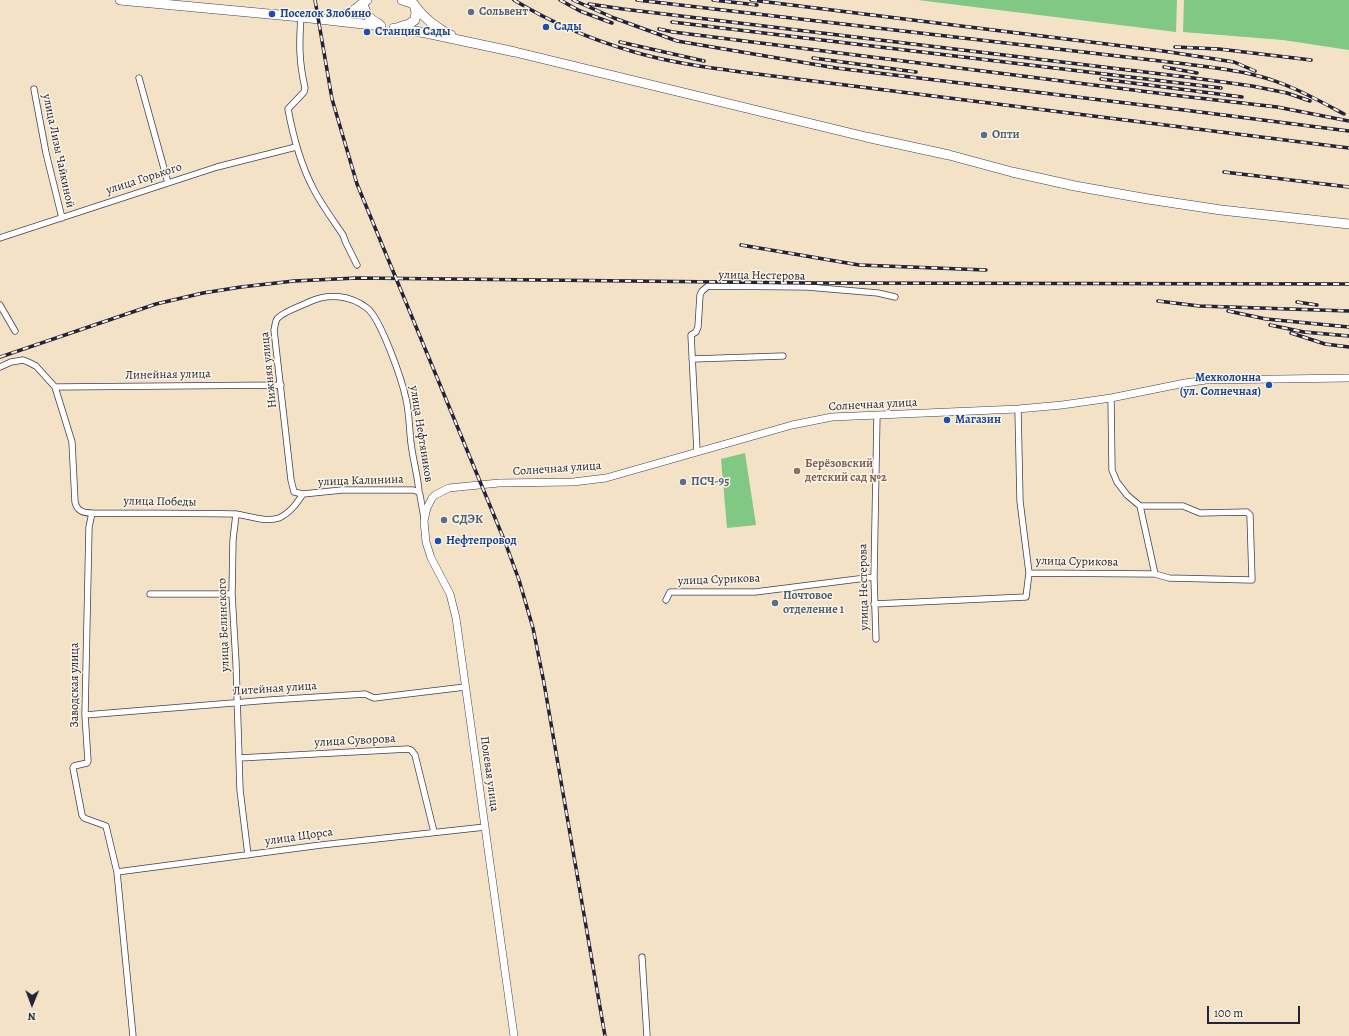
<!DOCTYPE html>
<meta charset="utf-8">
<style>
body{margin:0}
#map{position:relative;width:1349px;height:1036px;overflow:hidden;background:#f3e2c5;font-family:Alegreya,serif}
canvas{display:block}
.north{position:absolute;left:12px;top:984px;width:40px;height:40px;-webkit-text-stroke:3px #fcf5e5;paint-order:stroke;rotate:181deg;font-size:11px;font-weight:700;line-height:16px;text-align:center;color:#22223b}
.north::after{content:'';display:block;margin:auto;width:14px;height:18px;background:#22223b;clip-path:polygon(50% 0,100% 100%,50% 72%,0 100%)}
.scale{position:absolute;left:1207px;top:1006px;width:93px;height:18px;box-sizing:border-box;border:2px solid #22223b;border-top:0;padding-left:5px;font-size:12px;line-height:14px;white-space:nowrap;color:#22223b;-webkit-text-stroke:3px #fcf5e5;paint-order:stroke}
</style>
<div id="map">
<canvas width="1349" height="1036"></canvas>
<div class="north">N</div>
<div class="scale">100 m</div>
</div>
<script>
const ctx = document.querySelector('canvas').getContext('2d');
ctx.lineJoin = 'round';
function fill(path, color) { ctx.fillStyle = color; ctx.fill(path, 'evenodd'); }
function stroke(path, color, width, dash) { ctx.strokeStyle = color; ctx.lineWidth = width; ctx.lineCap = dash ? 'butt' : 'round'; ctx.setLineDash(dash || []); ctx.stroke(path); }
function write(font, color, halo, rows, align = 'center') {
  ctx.font = font + ' Alegreya,serif'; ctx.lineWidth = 3; ctx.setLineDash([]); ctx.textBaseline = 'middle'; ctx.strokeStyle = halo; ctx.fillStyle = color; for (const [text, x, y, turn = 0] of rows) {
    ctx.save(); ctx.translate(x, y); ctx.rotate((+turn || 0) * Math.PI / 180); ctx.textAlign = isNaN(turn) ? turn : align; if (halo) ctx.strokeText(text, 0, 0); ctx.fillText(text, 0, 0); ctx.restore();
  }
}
fill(new Path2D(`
 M918,0H1177L1176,32Z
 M1184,0H1349V50L1283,40L1183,32Z
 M745,453L756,525L727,528L721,459Z`), '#80c884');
const minor = new Path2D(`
 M301,17C299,44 299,62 305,88L304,92L288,109C293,136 300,163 313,188C321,204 333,220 343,235L346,243L357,265
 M139,78L168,183
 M34,89L46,153L62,218
 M0,238L217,167L296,147
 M0,305L15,331
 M692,359L783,356
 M0,367L11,362L23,360L28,362L36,366L55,387L72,442L75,502C77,511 83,513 92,513L89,527L85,715L88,761L87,763L74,766L73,768L82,815L84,818L106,826L117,872L133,1036
 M55,387L281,385
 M1111,398L1112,470L1117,482L1127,495L1140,506L1155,574
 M1018,409L1020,501L1029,573
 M697,451L691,335L696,332L698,327L700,295L702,291L708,286L807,287L878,293L895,297
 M303,494L294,492L291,480L274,330C275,327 275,322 277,319C282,312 301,306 309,302C328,293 350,295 367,308C381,319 402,380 406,399C410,416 409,433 412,450C414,464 418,477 419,492
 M89,513C137,513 186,513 234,514C248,515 265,523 279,518C290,513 297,503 303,494L342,490H413L419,492L420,495L424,518
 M236,514L233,540L232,594L236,663L240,790L248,855
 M150,594H232
 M666,600L670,592H755L874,577
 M874,604L1026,597L1029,573L1155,574L1169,578L1252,580L1250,515L1247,512L1200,513L1183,506H1140
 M876,639L874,577L877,415
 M85,715L270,700L365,694L374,698L465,687
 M239,758L408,749L411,750L415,755L434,832
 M117,872L321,845L485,827
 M642,957L647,1036`);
const tertiary = new Path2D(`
 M514,1036L456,618L450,594L431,558L426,542L424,521L427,508L432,498L435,495L449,488L499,483L573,482L606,478L792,425L832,417L1018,409L1062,405L1111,398L1185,383L1206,380L1349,378`);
const trunk = new Path2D(`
 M120,0L301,17L381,26
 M367,0L363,3C366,15 368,18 379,24
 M415,6C425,19 436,28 451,35
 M330,17L349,14L363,3
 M399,27L409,24L415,20L416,12L414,4L402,0
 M394,28L426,33L515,52L866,137L949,155L1012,172L1075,186L1148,199L1221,210L1349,224`);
stroke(minor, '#413f50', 7);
stroke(tertiary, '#413f50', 8);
stroke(trunk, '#413f50', 10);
stroke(minor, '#fff', 5.5);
stroke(tertiary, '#fff', 7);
stroke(trunk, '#fff', 9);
const rail = new Path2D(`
 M315,0L332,99L357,184L505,542L519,580L533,628L544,683L605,1036
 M514,0C550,22 590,39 631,51C667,62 704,67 741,72L1349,148
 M560,0L580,11L612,23
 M573,0L614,18L677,41L836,68L1184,110L1349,131
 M637,0L1186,64C1207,67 1229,69 1250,74C1284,81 1314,98 1344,114
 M713,0L757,5
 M751,0L1163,51L1234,62L1255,71
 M589,4L623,9L1186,77L1252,86L1287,93L1310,101
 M672,22L1221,88
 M659,29L673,32L1181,96L1277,107L1349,121
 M620,42L704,61
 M1175,47L1219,49L1311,60
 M813,58L916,72
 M1164,67L1197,73
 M1101,79L1242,97
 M1224,172L1349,187
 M741,245L859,265L986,270
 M1158,301L1199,306L1349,311
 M1297,302L1317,305
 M1228,311L1266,319L1349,327
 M1270,325L1304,332L1349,336
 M1291,333L1325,344L1349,347
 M0,357L156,304L203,293L241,287L294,281L357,278L815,283L1349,284`);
stroke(rail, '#22223b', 3.5);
stroke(rail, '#fcf5e5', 2, [6]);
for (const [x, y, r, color] of [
 [471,12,4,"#5c6f8a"],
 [272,14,4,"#1a4fb4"],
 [546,27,4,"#1a4fb4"],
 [367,32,4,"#1a4fb4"],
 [984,135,4,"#5c6f8a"],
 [1269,385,4,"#1a4fb4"],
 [947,420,4,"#1a4fb4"],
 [797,471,4,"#8d6e63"],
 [683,482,4,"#5c6f8a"],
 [444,520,4,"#5c6f8a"],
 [438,541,4,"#1a4fb4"],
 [775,603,4,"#5c6f8a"]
]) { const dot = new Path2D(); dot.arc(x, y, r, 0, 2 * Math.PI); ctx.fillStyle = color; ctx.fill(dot); stroke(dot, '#fcf5e5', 1.5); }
write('bold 12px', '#4e5e75', '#fcf5e5', [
 ["Сольвент",479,12],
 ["Опти",992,135],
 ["ПСЧ-95",691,482],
 ["СДЭК",452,520],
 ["Почтовое",783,596],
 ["отделение 1",783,610]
], 'left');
write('bold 12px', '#164399', '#fcf5e5', [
 ["Поселок Злобино",280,14],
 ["Сады",554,27],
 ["Станция Сады",375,32],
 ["Мехколонна",1261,378,"right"],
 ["(ул. Солнечная)",1261,392,"right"],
 ["Магазин",955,420],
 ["Нефтепровод",446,541]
], 'left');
write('12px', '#22223b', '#fcf5e5', [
 ["улица Лизы Чайкиной",58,151,78],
 ["улица Горького",144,179,-18],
 ["улица Нестерова",762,276,1],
 ["Нижняя улица",269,370,-96],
 ["Линейная улица",168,375,-1],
 ["Солнечная улица",873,405,-3],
 ["улица Нефтяников",421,434,81],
 ["Солнечная улица",557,469,-4],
 ["улица Калинина",361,481,-2],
 ["улица Победы",160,502,1],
 ["улица Сурикова",1077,562,1],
 ["улица Сурикова",719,580,-2],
 ["улица Нестерова",864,587,-91],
 ["улица Белинского",224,625,-92],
 ["Заводская улица",75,685,-90],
 ["Литейная улица",275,689,-4],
 ["улица Суворова",355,741,-3],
 ["Полевая улица",489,774,82],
 ["улица Щорса",299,837,-8]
]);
write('bold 12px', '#785e54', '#fcf5e5', [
 ["Берёзовский",805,464],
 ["детский сад №2",805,478]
], 'left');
</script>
